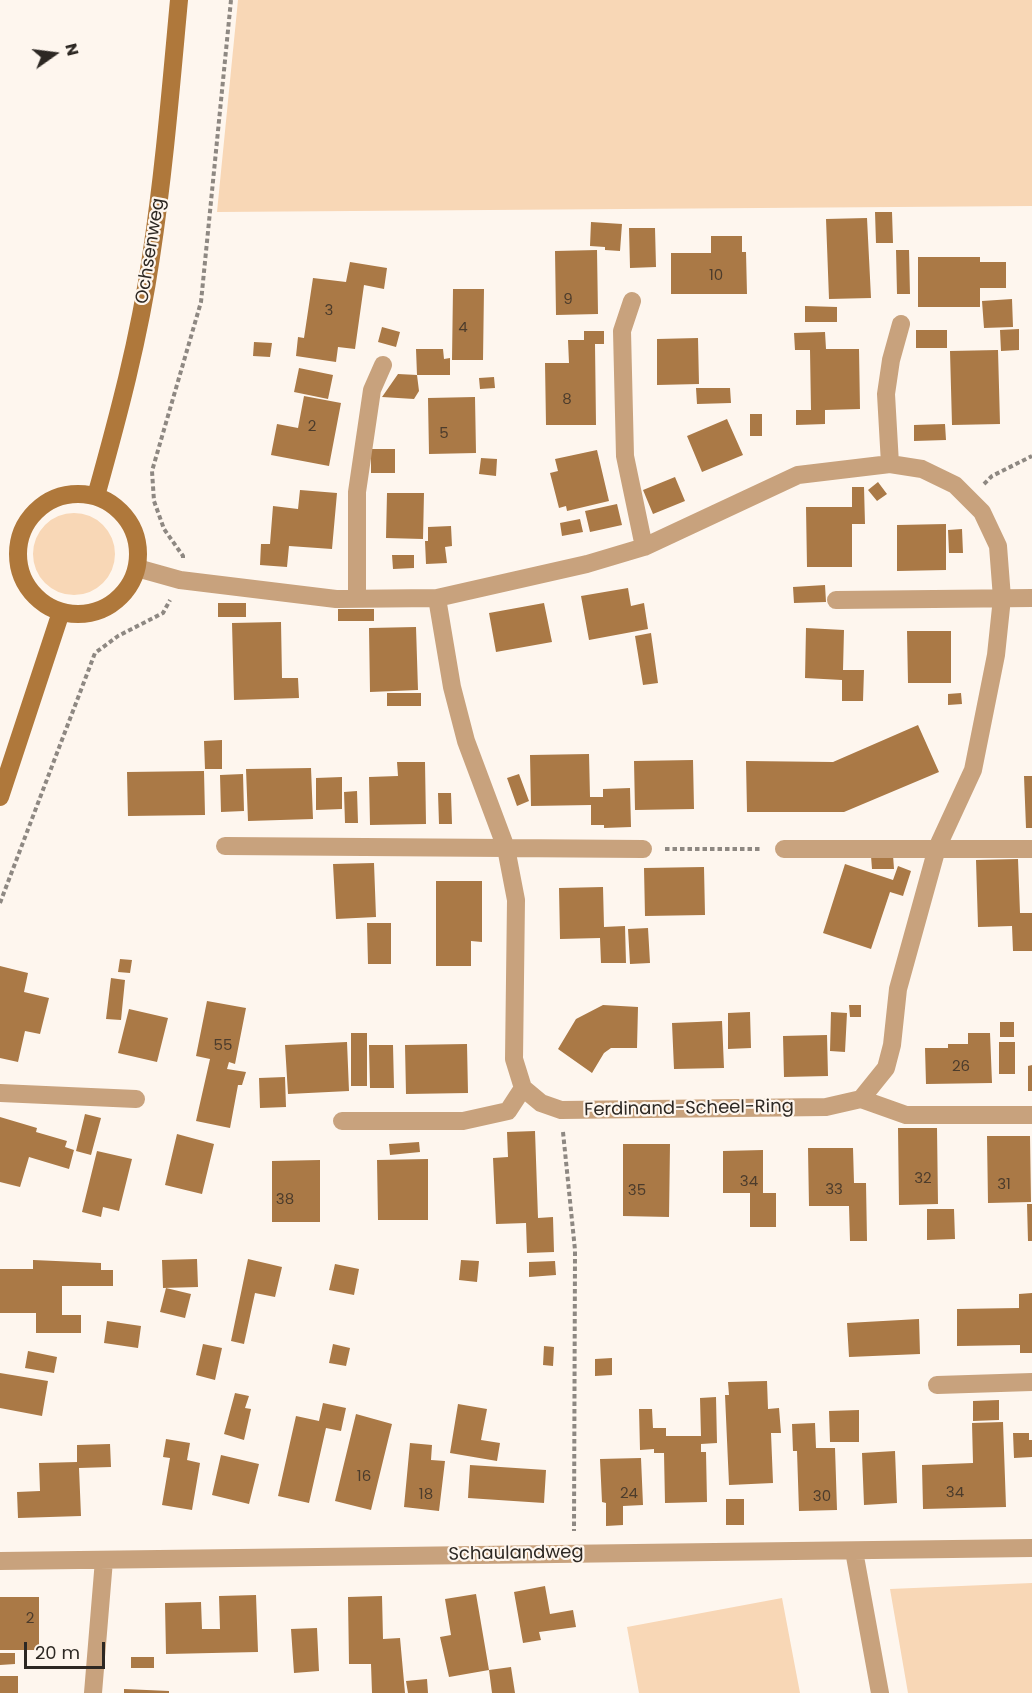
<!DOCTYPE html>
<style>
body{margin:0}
#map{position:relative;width:1032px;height:1693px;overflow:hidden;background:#fef6ee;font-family:Poppins,sans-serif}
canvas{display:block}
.north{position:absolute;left:24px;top:24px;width:60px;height:60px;-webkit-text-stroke:4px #fef6ee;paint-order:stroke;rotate:76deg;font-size:16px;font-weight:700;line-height:24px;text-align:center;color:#2d2823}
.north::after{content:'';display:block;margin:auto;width:21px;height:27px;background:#2d2823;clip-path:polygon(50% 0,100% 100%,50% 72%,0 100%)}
.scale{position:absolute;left:24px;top:1642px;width:81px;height:27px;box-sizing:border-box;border:3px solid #2d2823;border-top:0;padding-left:8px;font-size:18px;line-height:21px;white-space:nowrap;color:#2d2823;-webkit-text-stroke:4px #fef6ee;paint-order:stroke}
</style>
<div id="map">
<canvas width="1032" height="1693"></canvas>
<div class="north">N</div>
<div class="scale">20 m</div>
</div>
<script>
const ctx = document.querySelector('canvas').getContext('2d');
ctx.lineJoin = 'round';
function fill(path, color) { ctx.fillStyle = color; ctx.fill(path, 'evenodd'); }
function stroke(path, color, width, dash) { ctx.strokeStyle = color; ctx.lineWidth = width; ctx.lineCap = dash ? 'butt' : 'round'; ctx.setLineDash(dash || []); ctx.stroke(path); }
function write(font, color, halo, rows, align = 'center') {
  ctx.font = font + ' Poppins,sans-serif'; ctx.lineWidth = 4.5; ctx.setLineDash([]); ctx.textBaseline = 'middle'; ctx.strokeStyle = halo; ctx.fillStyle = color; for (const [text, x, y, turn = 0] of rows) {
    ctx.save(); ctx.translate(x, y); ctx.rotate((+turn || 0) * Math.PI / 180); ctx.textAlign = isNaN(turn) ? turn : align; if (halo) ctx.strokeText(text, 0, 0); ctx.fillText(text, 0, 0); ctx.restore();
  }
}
fill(new Path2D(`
 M238,0H1032V206L217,212Z
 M33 554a41 41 0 1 1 82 0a41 41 0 1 1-82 0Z
 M1032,1583V1693H908L890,1589Z
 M782,1598L800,1693H639L627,1627Z`), '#f8d7b6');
fill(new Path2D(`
 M875,212H892L893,243H876Z
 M867,218L871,298L829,299L826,219Z
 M591,222L622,224L620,251L605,250V247L590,246Z
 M629,228H655L656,267L630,268Z
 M711,236H742V252H746L747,294H671V253H711Z
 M597,250L598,314L556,315L555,251Z
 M896,250H909L910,294H897Z
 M918,257H980V262H1006V288H980V307H918Z
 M350,262L387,268L384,289L364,285L355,349L338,347L336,362L296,356L298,337L304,338L313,278L346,282Z
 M453,289H484L483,360H452Z
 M1012,299L1013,327L984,328L982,301Z
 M805,306L837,307V322H805Z
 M382,327L400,332L396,347L378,342Z
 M1019,329V350L1001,351L1000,330Z
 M916,330H947V348H916Z
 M584,331H604V344H595L596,425H546L545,363H569L568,340H584Z
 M825,332L826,349H859L860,409L825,410V424L796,425V410H811L810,350H795L794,333Z
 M698,338L699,384L657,385V339Z
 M254,342L272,343L270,357L253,356Z
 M416,349H443L444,359L450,358V375H417Z
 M998,350L1000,424L952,425L950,351Z
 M299,368L333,375L328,399L294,392Z
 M398,374L417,375L419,391L414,399L382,397Z
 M494,377L495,388L480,389L479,378Z
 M696,388H730L731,403L697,404Z
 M304,396L341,403L329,466L271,455L277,424L298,428Z
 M475,397L476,453L429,454L428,398Z
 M750,414H762V436H750Z
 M727,419L743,455L702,472L687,436Z
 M945,424L946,440L914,441V425Z
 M371,449H395V473H371Z
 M597,450L609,501L567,511L566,506L559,508L550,473L558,471L555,459Z
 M481,458L497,459L496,476L479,474Z
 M675,477L685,501L653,514L643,490Z
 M878,482L887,494L877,501L868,490Z
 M852,487H864L865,524H852V567H807L806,507H852Z
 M300,490L337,493L332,549L289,546L287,567L260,565L261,544H270L273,506L298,509Z
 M387,493H424L423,539L386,538Z
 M617,504L622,525L590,532L585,511Z
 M580,519L583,532L562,536L560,523Z
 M946,524V570L897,571V525Z
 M451,526L452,546L445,547L447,563L426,564L425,541H428V527Z
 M962,529L963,553H949L948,530Z
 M392,555H414V568L393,569Z
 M825,585L826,602L794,603L793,587Z
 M628,588L631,606L644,603L648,629L589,640L581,596Z
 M218,603H246V617H218Z
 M544,603L552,642L496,652L489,613Z
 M338,609H374V621H338Z
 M281,622L282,678H298L299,698L234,700L232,623Z
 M416,627L418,690L370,692L369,628Z
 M806,628L844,630L843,670H864L863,701H842V680L805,678Z
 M907,631H951V683H908Z
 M651,633L658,683L643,685L635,636Z
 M387,693H421V706H387Z
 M961,693L962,704L948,705V694Z
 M918,725L939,772L844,812H747L746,761L833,762Z
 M222,740V769H205L204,741Z
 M589,754L590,797H603V789L630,788L631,827L604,828V825H591V805L531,806L530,755Z
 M693,760L694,809L635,810L634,761Z
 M397,762H425L426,824L370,825L369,777L398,776Z
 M311,768L313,819L248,821L246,769Z
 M204,771L205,815L128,816L127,772Z
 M243,774L244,811L221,812L220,775Z
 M519,774L529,801L517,806L507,778Z
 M1024,776H1032V828H1026Z
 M342,777V809L316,810V778Z
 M357,791L358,823H345L344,792Z
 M438,793H451L452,824H439Z
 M893,855L894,869H872L871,856Z
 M1018,859L1020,913H1032V951H1013L1012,926L978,927L976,860Z
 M374,863L376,917L336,919L333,864Z
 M845,864L893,880L898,866L911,871L903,896L890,892L871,949L823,933Z
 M704,867L705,915L645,916L644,868Z
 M436,881H482V942L471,941V966H436Z
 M603,887L604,927L625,926L626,963H601L600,938L560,939L559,888Z
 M367,923H391V964H368Z
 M648,928L650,963L630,964L628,929Z
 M120,959L132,960L130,973L118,972Z
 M0,966L28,973L24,992L49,998L40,1034L25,1031L18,1062L0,1058Z
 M111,978L125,980L121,1020L106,1019Z
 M207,1001L246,1008L235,1064L229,1062L227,1069L246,1072L242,1085H238L230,1128L196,1121L210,1059L196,1056Z
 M603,1005L638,1007L637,1048H611L604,1053L592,1073L558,1049L576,1019Z
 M849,1005H861V1017H850Z
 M129,1009L168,1018L157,1062L118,1053Z
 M750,1012L751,1048L728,1049V1013Z
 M831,1012L847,1013L845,1052L830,1051Z
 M722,1021L724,1068L674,1069L672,1023Z
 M1000,1022H1014V1037H1000Z
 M351,1033H367V1086H351Z
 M968,1033H990L992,1083L926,1084L925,1048H948V1044H968Z
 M827,1035L828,1076L784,1077L783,1036Z
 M347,1042L349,1091L288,1094L285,1045Z
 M999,1042H1015V1074H999Z
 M467,1044L468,1093L406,1094L405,1045Z
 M369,1045H393L394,1088H370Z
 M1032,1065V1091H1028V1066Z
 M285,1077L286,1107L260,1108L259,1078Z
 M85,1114L101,1118L91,1155L76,1151Z
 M0,1117L37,1128L36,1132L67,1141L65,1147L74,1150L69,1169L29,1157L20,1187L0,1182Z
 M898,1128H937L938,1204L899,1205Z
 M535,1131L538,1218L553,1217L554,1252L527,1253L526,1223L496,1224L493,1158L508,1157L507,1132Z
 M177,1134L214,1144L202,1194L165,1185Z
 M987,1136H1030L1031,1202L988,1203Z
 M419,1142L420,1152L390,1155L389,1144Z
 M623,1144H670L669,1217L623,1216Z
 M808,1148H853L854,1183H866L867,1241H850L849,1206H809Z
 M763,1150V1193H776V1227H750V1193H723V1151Z
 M97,1151L132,1159L119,1211L103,1207L101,1217L82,1212Z
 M428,1159V1220H378L377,1160Z
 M320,1160V1222H272V1161Z
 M1027,1204H1032V1241H1028Z
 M927,1209H954L955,1239L927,1240Z
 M197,1259L198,1287L163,1288L162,1260Z
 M248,1259L282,1267L275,1297L255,1293L244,1344L231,1341Z
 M33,1260L101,1263V1270H113V1286H62V1315H81V1333H36V1313H0V1269H33Z
 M461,1260L479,1261L477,1282L459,1280Z
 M555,1261L556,1275L529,1277V1262Z
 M335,1264L359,1269L354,1295L329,1290Z
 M166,1288L191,1294L185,1318L160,1312Z
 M1032,1293V1353H1020V1345L957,1346V1309L1019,1308V1294Z
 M919,1319L920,1354L849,1357L847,1323Z
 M107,1321L141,1326L138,1348L104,1343Z
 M203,1344L222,1348L215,1380L196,1375Z
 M333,1344L350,1348L346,1366L329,1363Z
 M544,1346L554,1347L553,1366L543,1365Z
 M28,1351L57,1357L54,1373L25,1368Z
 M612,1358V1375L595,1376V1359Z
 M0,1373L48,1381L42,1416L0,1408Z
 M767,1381L768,1409L779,1408L781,1433H771L773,1483L729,1485L725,1395H729L728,1382Z
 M235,1393L249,1396L245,1408L251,1409L244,1440L224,1434Z
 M716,1397L717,1443L701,1444V1452H706L707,1502L665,1503L664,1453H654V1449L640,1450L639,1409H652L653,1428H666V1436H701L700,1398Z
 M999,1400V1420L973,1421V1401Z
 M323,1403L346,1408L341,1431L326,1428L309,1503L278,1496L296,1416L319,1421Z
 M458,1404L487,1409L481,1440L500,1443L497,1461L450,1453Z
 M859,1410V1442H830L829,1411Z
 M356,1414L392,1424L371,1510L335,1501Z
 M1003,1422L1006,1507L923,1509L922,1465L973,1463L972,1423Z
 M815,1423L816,1448H835L837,1510L799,1511L797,1451H793L792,1424Z
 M1013,1433H1029V1440H1032V1457L1014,1458Z
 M166,1439L190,1443L187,1460L200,1463L192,1510L162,1505L170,1458L163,1457Z
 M410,1443L432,1445L431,1460L445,1461L439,1511L404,1507Z
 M110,1444L111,1467L79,1468L81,1516L18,1518L17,1492L40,1491L39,1463L77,1462V1445Z
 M895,1451L897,1503L864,1505L862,1453Z
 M221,1455L259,1464L249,1504L212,1495Z
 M641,1458L643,1505L623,1506V1525L606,1526V1503L602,1502L600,1459Z
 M470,1465L546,1470L544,1503L468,1498Z
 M726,1499H744V1525H726Z
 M545,1586L550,1614L573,1610L576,1627L539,1632L541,1640L523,1643L514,1592Z
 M476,1594L489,1670L449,1677L440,1637L451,1635L445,1599Z
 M256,1595L258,1652L166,1654L165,1603L201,1602L202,1629H220L219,1596Z
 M382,1596L383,1639L400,1638L405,1693H372L371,1664H349L348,1597Z
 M0,1597H39V1650H0Z
 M317,1628L319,1671L294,1673L291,1629Z
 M0,1653H15V1664L0,1665Z
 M131,1657H154V1668H131Z
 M511,1667L515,1693H492L489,1670Z
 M0,1676H18V1693H0Z
 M427,1679L428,1693H408L406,1681Z
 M124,1689L169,1691V1693H124Z`), '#aa7946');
stroke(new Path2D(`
 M984,484L992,476L1032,456
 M183,558V556L164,529L154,501L152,471L201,302L231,0
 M665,849H762
 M0,903L95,653L118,636L163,613L170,600
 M563,1132L575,1250L574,1531`), '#8e8882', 4, [4.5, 3]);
stroke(new Path2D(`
 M632,301L622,331L625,456L644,547
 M890,464L886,394L891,360L901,324
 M137,568L180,580L336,599L437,598L587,564L644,547L798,475L890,464L922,469L955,485L982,512L998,546L1002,598L996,655L973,770L937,848L898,989L892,1045L886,1068L861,1099
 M437,598L452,687L466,741L506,848L516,900L514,1059L523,1088L541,1103L561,1110L826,1107L861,1099L906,1115H1032
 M357,599V492L372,390L383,365
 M836,600L1032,598
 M225,846L643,849
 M784,849H1032
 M0,1093L136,1099
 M342,1121H463L508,1111L523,1088
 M937,1385L1032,1382
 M854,1551L880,1693
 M0,1561L1032,1548
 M93,1693L104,1560`), '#c8a27d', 18);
stroke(new Path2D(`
 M18 554a60 60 0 1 1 120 0a60 60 0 1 1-120 0Z
 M96,496C118,417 139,339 151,257C164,172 171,86 179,0
 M0,797L61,612`), '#af783b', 18);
write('15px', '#4c3c2c', null, [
 ["10",716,276],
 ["9",568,300],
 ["3",329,311],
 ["4",463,328],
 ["8",567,400],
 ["2",312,427],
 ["5",444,434],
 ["55",223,1046],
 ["26",961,1067],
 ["32",923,1179],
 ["34",749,1182],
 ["31",1004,1185],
 ["33",834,1190],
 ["35",637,1191],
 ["38",285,1200],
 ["16",364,1477],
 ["34",955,1493],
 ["24",629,1494],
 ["18",426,1495],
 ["30",822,1497],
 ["2",30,1619]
]);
write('18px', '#2d2823', '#fef6ee', [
 ["Ochsenweg",151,251,-81],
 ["Ferdinand-Scheel-Ring",689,1109,-1],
 ["Schaulandweg",516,1554,-1]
]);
</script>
